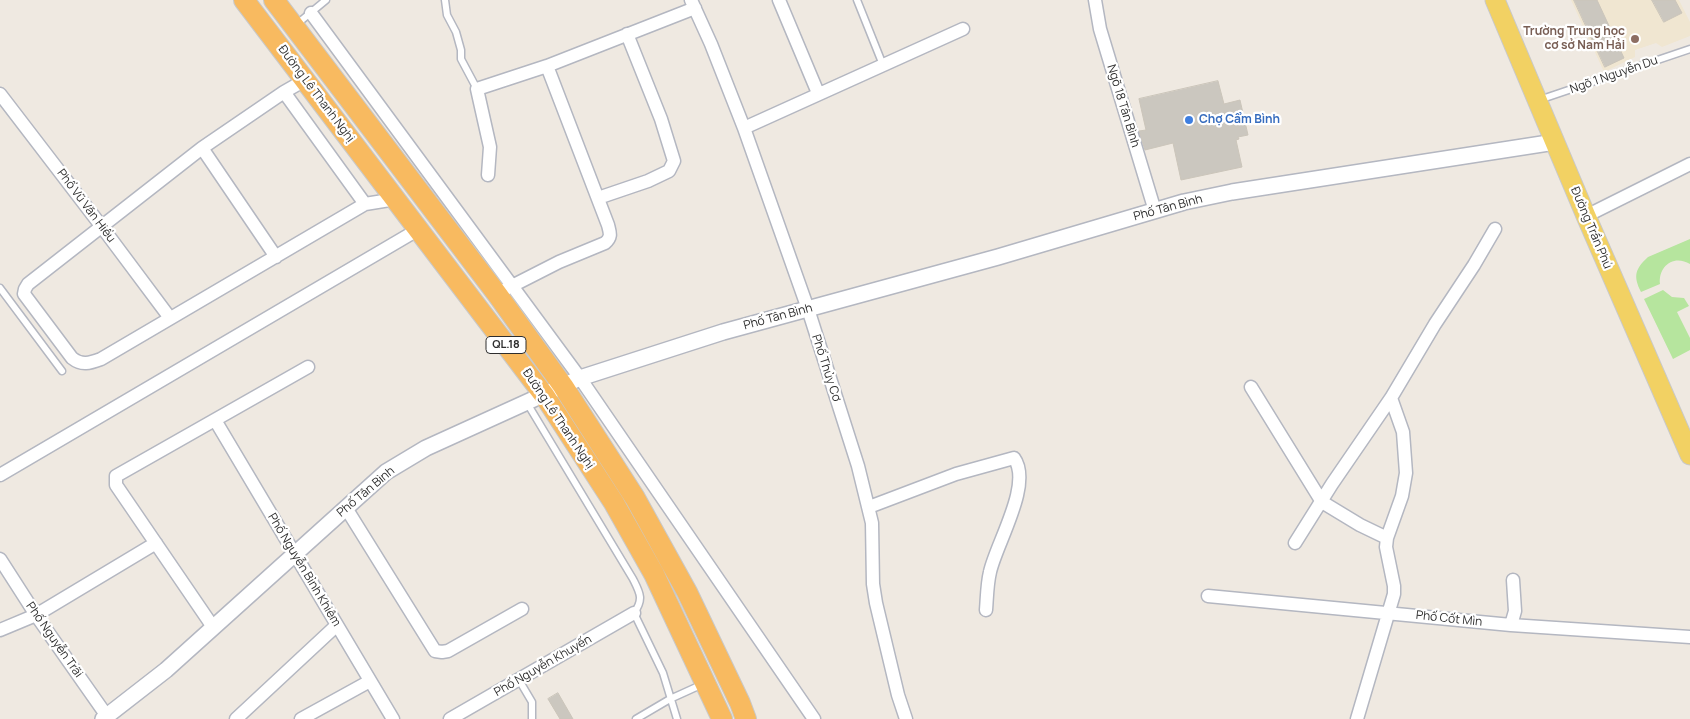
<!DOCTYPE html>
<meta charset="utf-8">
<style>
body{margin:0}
canvas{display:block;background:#efe9e1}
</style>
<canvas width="1690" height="719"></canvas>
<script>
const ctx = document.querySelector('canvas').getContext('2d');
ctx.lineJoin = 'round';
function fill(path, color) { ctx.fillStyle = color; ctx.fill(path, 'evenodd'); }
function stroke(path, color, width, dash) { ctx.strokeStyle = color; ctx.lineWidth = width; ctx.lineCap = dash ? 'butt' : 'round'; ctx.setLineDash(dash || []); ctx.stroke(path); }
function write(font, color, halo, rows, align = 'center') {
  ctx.font = font + ' Manrope,sans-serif'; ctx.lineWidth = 4.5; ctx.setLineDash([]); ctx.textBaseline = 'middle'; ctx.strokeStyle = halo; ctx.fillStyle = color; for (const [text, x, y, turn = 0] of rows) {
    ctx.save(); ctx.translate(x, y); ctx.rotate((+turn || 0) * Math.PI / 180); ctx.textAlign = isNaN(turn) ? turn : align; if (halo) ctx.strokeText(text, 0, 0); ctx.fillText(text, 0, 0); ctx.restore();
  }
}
fill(new Path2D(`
 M1571,0H1679L1690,22V36L1662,47L1656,43L1635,50V57L1604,72Z`), '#f0e6d1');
fill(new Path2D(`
 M1690,239V264C1674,254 1658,266 1660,284L1641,292C1633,276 1635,269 1648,257Z
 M1663,290L1672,297L1684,298L1689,306L1677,312L1690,338V350L1673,359L1644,299Z`), '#b6e59e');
const building = new Path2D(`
 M1574,0H1597L1624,58L1605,67Z
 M1652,0H1675L1682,13L1664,22Z
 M1218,81L1224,104L1240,100L1248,135L1238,137L1239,139L1236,140L1242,167L1181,180L1173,143L1145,150L1139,131L1146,130L1139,99Z
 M558,693L573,719H560L548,699Z`);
fill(building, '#cbc7bf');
stroke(building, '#cbc5ba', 1);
const service = new Path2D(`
 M445,0L447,15L456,32L461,50V59L477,89
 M857,0L883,65
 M297,24L326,0
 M1539,100L1690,49
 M0,288L62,371
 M527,403L633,579C640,593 644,599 634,613L663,673L677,719
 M519,680L532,702V719
 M636,719L670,699L703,684`);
const minor = new Path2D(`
 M691,0L711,44L744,128L808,309L858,466L872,523L873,584L876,603L898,695L906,719
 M779,0L818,93
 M1095,0L1100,29L1155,211
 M311,13L580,378L814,719
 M305,80L284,92L202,148L28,284L25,289L24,294L72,358C82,366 90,363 101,359L365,204L396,199
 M284,92L365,204
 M0,94L102,227L170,318
 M744,128L963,29
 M202,148L276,257
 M488,175L490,147L477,89L547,66L695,8
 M598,198L648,181L669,171L674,161L661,119L627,34
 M1586,216L1690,164
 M506,289L559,262L605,243C612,237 610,233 608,225L547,66
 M1251,387L1322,502L1360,525L1387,538
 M215,420L393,719
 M0,475L419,229
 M869,507L956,474L1014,458C1033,484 996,544 990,572C987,584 987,598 986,610
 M346,508L435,651L442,652L448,651L522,609
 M1295,543L1332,484L1391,398L1435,324L1474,265L1495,229
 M0,559L36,615L109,719
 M1208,596L1511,625L1690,637
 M1511,625L1515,611L1513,580
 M213,627L116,485V476L308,367
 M0,630L36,615L156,543
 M236,719L337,625
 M301,719L370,681
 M450,719L634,613
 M1357,719L1394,594V586L1386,547L1387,538L1402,496L1406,473L1403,432L1391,398`);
const tertiary = new Path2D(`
 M103,719L166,670L386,472L426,448L580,378L723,332L998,257L1184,202L1232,192L1555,142`);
const primary = new Path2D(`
 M1495,0L1586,216L1690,455`);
const trunk = new Path2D(`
 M244,0L544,395L614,503L654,574L722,719
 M274,0L497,294L563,386L635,498L687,592L740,703L746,719`);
stroke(service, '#b4b7c1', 9);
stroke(minor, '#b4b7c1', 15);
stroke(tertiary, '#b4b7c1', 18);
stroke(primary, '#c9c9c9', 21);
stroke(trunk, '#c9c9c9', 22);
stroke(service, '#fff', 6);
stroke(minor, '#fff', 12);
stroke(tertiary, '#fff', 15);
stroke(primary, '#f2d163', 19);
stroke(trunk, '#f8ba60', 20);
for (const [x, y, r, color] of [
 [1635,39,5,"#8d6e63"],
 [1189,120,5,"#3f7fe0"]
]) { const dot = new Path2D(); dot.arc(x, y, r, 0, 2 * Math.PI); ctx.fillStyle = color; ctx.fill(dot); stroke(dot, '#fff', 2); }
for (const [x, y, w] of [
 [506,345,40]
]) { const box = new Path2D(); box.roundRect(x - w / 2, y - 8.5, w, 17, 4); ctx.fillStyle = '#fff'; ctx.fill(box); stroke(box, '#2e2e2e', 1); }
write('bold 11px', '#2e2e2e', null, [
 ["QL.18",506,345]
]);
write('bold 12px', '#785e54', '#fff', [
 ["Trường Trung học",1625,32],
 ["cơ sở Nam Hải",1625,46]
], 'right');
write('12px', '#2e2e2e', '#fff', [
 ["Ngõ 1 Nguyễn Du",1614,75,-19],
 ["Đường Lê Thanh Nghị",316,94,53],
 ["Ngõ 18 Tân Bình",1123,106,73],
 ["Phố Vũ Văn Hiếu",86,206,53],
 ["Phố Tân Bình",1168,208,-15],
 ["Đường Trần Phú",1591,228,67],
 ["Phố Tân Bình",778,317,-15],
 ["Phố Thủy Cơ",826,368,72],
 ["Đường Lê Thanh Nghị",558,419,56],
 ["Phố Tân Bình",366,492,-40],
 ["Phố Nguyễn Bỉnh Khiêm",304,570,59],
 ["Phố Cốt Mìn",1449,619,6],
 ["Phố Nguyễn Trãi",54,640,55],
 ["Phố Nguyễn Khuyến",543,666,-30]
]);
write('bold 12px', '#366cbe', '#fff', [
 ["Chợ Cẩm Bình",1199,120]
], 'left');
</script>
